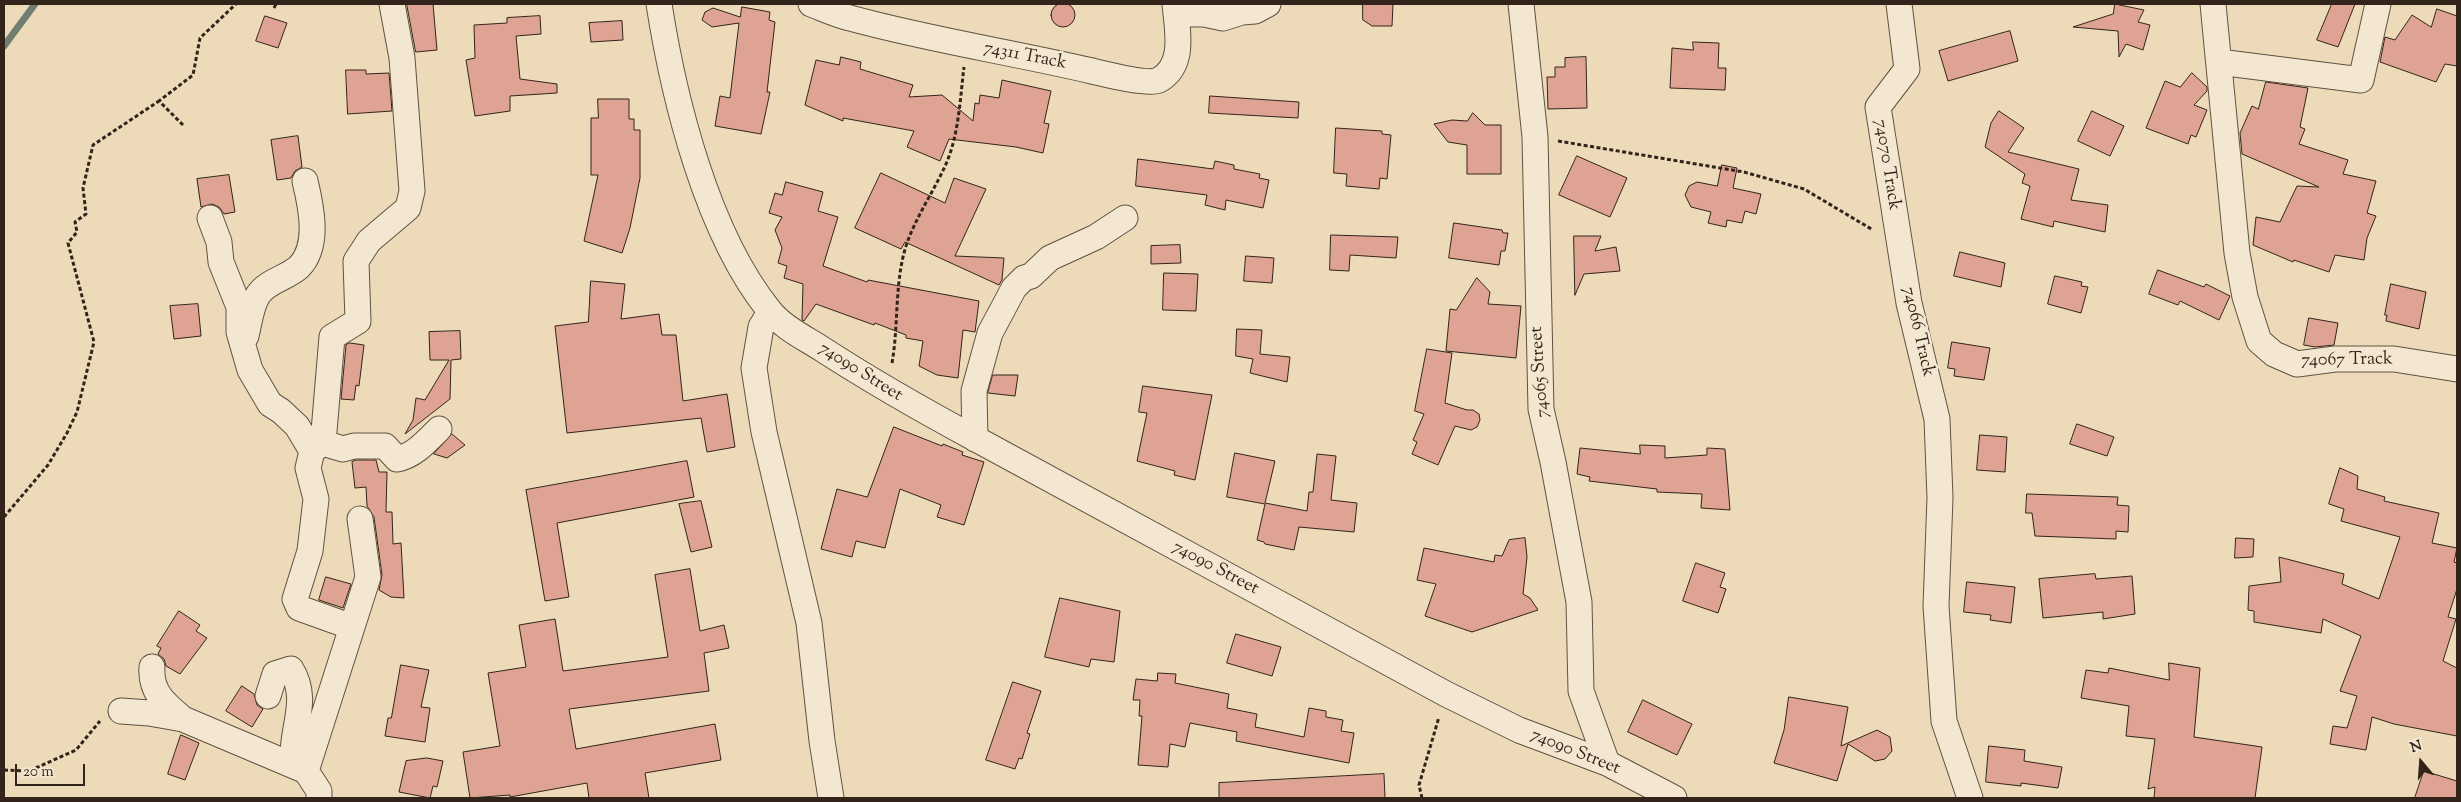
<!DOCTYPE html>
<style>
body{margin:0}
#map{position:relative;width:2461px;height:802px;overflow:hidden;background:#ecdab9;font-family:"Sorts Mill Goudy",serif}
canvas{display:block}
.frame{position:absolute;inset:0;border:5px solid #32241a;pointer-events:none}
.north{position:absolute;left:2396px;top:737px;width:50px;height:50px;-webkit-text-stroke:4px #f3e7d2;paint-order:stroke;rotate:342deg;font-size:14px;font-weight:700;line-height:20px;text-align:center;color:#32241a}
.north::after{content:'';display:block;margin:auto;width:18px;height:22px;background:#32241a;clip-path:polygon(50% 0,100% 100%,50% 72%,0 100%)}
.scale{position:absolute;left:15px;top:764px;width:70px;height:22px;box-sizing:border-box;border:2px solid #32241a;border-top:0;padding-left:6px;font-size:15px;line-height:18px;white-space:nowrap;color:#32241a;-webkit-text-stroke:4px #f3e7d2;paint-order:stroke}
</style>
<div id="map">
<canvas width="2461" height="802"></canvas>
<div class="frame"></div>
<div class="north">N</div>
<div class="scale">20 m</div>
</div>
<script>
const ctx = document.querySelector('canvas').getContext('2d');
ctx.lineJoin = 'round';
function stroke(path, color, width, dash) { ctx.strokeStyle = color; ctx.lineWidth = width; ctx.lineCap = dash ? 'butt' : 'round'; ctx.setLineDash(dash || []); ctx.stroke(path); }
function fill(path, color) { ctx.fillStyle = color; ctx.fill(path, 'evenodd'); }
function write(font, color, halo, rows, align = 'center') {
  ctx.font = font + ' "Sorts Mill Goudy",serif'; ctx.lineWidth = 5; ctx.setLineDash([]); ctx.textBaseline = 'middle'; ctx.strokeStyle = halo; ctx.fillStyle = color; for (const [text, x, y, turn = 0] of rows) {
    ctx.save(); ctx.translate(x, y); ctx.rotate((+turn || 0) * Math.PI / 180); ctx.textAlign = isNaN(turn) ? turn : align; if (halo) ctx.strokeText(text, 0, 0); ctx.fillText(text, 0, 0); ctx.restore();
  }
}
stroke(new Path2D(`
 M4,46L35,4`), '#707f72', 7);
const building = new Path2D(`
 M1051 15a12 12 0 1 1 24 0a12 12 0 1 1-24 0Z
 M407,4H433L437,50L416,52Z
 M1363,4H1393L1392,26H1372L1363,20Z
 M2115,4L2144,10L2138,22L2150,25L2143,50L2126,44L2119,57L2118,31L2073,27L2113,14Z
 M2332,4H2355L2338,47L2317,40Z
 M742,7L770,12L769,20L775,22L767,92H770L761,134L715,126L720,96L730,98L739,23L712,27L702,20L705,12L713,8L740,17Z
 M2437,9L2457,16V66L2445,64L2436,82L2380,62L2385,37L2395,40L2412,15L2431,27Z
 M265,16L287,23L278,48L256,41Z
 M540,16L541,34L516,36L520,79L557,84V93L510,96V111L475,116L466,60L475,58L474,25L507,23V18Z
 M622,21L623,40L591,42L589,23Z
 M2010,31L2018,61L1948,81L1939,51Z
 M1693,42L1719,43L1718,68H1726L1725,90L1670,88L1672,48L1693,50Z
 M841,57L861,62L860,69L913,85L909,97L942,95L973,121L975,103L979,104L980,95L999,98L1002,80L1051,91L1044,123L1049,124L1043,153L1016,147L949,139L940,161L907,147L914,131L843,118V121L805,105L816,60L839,65Z
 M1586,57L1587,108L1548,109L1547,77H1555V67H1565V58Z
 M346,70H366V74L389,73L392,111L348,114Z
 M2192,73L2207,87V91L2194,105L2207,110L2196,137L2191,135L2188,144L2146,128L2165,81L2180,87Z
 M2266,82L2308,88L2300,127L2305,129L2299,144L2348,160L2343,174L2376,181L2367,213L2376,216L2367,238L2364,260L2335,255L2329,272L2294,260L2293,262L2253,245L2256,217L2280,222L2297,186L2319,187L2242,154L2240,133L2252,106L2258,109Z
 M1210,96L1299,102L1298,118L1209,113Z
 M598,99H629V119H634V130H640V178L630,228L622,253L584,241L598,175H591V118H598Z
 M1999,111L2024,128L2008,152L2079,169L2071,200L2108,205L2105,232L2054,221L2053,227L2021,219L2030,186L2022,183L2025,174L1985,147L1991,123Z
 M2092,111L2124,126L2110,156L2078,141Z
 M1473,113L1485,125H1501V174H1467V145L1448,142L1434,124L1452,120L1467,121Z
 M1336,128L1382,131V134L1391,135L1387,179L1380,178L1379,189L1346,186L1347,174L1334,173Z
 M298,136L302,167L295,171L291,178L277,180L271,140Z
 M1577,156L1627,178L1610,217L1559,195Z
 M1138,159L1213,169L1215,161L1234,165V169L1260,174L1259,178L1269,180L1263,208L1226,200L1225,210L1205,205L1207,195L1136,186Z
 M1722,165L1737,168L1733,188L1761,194L1756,214L1745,211L1742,223L1727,220L1726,227L1708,223L1711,212L1691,207L1685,195L1689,186L1697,182L1717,186Z
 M881,173L945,203L954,178L986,189L955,256L1004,258L1002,280L999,285L905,242L901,249L855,228Z
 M229,175L235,212L224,214L219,207L212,204L201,207L197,179Z
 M786,182L823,192L818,211L838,217L823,266L867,282L868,280L979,301L975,332L963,330L958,378L937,375L919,366L923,341L906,338V335L875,323L874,325L816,304L804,321L802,320L803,284L784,278L787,266L778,263L782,248L775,230L782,217L769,213L775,193L782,195Z
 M1454,223L1502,230L1503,233H1508L1505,251H1501L1499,265L1449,258Z
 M1331,235L1398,237L1396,258L1350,255L1349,271L1330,270Z
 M1574,236H1601L1595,251L1616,247L1620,271L1584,274L1575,295Z
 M1180,245L1181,263L1151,264V246Z
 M1960,252L2005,263L2001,287L1954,276Z
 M1246,256L1274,258L1272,283L1244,281Z
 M2158,270L2204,287L2206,284L2230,296L2219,320L2180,301L2178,305L2149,294Z
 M1164,273L1198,274L1196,311L1163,310Z
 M2055,276L2082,282L2081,286L2088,287L2081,313L2048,304Z
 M1477,278L1490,292L1488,304L1521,306L1516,358L1446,351L1450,309L1456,310Z
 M591,281L625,284L621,319L659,314L662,335H676L683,401L727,394L735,447L707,452L701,418L567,433L555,326L588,322Z
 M2391,284L2426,292L2419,329L2386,321L2387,315H2385Z
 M198,304L201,336L174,339L170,306Z
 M2309,318L2338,323L2334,345L2315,347L2304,345Z
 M1237,329L1262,330L1260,354L1290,357L1287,382L1250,373L1253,359L1236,356Z
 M460,331L461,359L451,360L450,399L405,434L413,420L416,398L425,400L449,360H430L429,332Z
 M1952,342L1990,348L1984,380L1954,376L1955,369L1948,368Z
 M350,343L364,345L359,386L356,385L354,400L341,399L346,345Z
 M1427,349L1452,353L1445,403L1467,410H1473L1479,414L1480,420L1477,427L1471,430L1455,426L1438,465L1412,454L1417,442L1413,440L1424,414L1415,411Z
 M993,375H1018L1015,396L988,393Z
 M1143,386L1212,395L1195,480L1174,475L1175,471L1137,461L1147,413L1139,412Z
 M2077,424L2114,437L2107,456L2070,444Z
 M894,427L942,446L943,444L963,452L962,455L984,462L964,525L937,517L941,505L900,489L885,548L856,541L852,557L821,549L837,489L867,497Z
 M452,434L465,445L447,458L434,454Z
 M1980,435L2007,437L2005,472L1977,470Z
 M1640,445L1665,446V458L1707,455V448L1725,449L1730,510L1701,508L1702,494L1657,492V489L1589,481L1590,477L1577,474L1580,448L1640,454Z
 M1235,453L1275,461L1265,503L1307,511L1309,492H1313L1317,454L1336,456L1331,500L1357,503L1354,532L1299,527L1294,550L1265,544L1264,542L1257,540L1265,504L1227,497Z
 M356,460H376L379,472H387L386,512H392L393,544L401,543L404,598L391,597L379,590L382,575L374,517L367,506L366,487L355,488L352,462Z
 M687,461L694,497L557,523L569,597L545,601L526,490Z
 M2340,468L2358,476L2357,489L2385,497L2384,501L2439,513L2432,543L2457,548L2454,562L2457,563V589L2448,617L2456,619L2443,661L2457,668V736L2394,724L2372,717L2366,750L2330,744L2333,726L2347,728L2357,696L2340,691L2361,636L2323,619L2321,633L2254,622V611L2248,610L2249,586L2281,582L2279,557L2344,574L2342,584L2379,599L2400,537L2341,521L2344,509L2329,504Z
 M2027,494L2118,497L2117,505L2129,506L2128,532L2116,531V539L2035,536L2032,513H2026Z
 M701,501L712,547L691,552L679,504Z
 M1525,538L1527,557L1523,594L1530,598L1538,610L1472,632L1425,616L1436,584L1417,580L1424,548L1494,562L1495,555L1502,556L1509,540Z
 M2236,538L2254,539L2253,557L2235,558Z
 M1696,563L1725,573L1720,587L1726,589L1718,613L1683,601Z
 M690,569L700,631L724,625L729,648L704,653L709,691L569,709L576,749L715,724L721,760L645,773L649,798H589L587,783L510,797V795L470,798L463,752L500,746L488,673L526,667L519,625L555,619L563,671L668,657L655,575Z
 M2095,574L2096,579L2132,576L2135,614L2103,619V612L2043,618L2039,579Z
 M326,577L351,584L343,608L319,600Z
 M1967,582L2015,587L2011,623L1990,620L1991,615L1964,612Z
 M1060,598L1120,611L1114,662L1091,659L1089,667L1045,657Z
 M179,611L200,625L196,631L207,638L180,674L166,666L164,659L158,654L161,648L157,646Z
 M1236,634L1281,647L1272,676L1227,663Z
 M2169,663L2200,668L2194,737L2262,747L2255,798H2154L2155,787L2148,789L2155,739L2126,736L2129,706L2081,698L2086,670L2108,673L2109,668L2169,680Z
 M401,665L429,670L421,707L430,708L425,742L385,736L388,718H391Z
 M1158,673L1176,674L1175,683L1229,694L1227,708L1257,714L1255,727L1304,737L1309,708L1326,711V717L1343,720L1341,731L1354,733L1349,763L1236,741L1237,732L1190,723L1185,747L1170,744L1168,767L1138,765L1142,716H1139L1140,700H1133L1136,679L1157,681Z
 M1013,682L1041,691L1027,733L1030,734L1022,759L1019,758L1015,769L986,760Z
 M242,686L254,694L257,705L263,709L252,727L226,711Z
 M1789,697L1848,707L1841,746L1877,730L1890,737L1892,751L1885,759L1875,761L1848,744L1837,781L1774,763L1784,730Z
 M1643,700L1692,724L1677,755L1628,732Z
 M181,735L199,743L185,780L168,774Z
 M1989,746L2025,750L2024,761L2062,767L2058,788L2021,783V786L1986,782Z
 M427,758L443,761L437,787L433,786L430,798L399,792L406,761Z
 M2424,771L2457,781V798H2415Z
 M1384,774L1385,798H1219V783Z`);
fill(building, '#dfa393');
stroke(building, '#32241a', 1);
const minor = new Path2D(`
 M659,4C674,100 707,233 769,310C782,327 805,338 822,349C873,382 924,411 976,439C1133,524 1289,609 1446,694L1519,730L1607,763L1674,798
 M811,4C824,9 837,15 850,18C930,40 1011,52 1092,71C1105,74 1148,85 1159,80C1186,65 1177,29 1175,4
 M1521,4L1535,137L1541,409L1553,462L1579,602L1581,691L1607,763
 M1899,4L1907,69L1878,107L1909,303L1937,419L1940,498L1936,606L1944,721L1970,798
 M2213,4L2237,253L2245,297L2259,341L2274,354L2297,364L2335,359H2394L2457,369
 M1176,14H1204L1223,18L1242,12L1255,11L1268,4
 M2219,62L2361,80L2378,4
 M210,218L219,242L221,262L239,307V332L250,370L270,404L281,411L297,426L312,451L308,468L316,499L310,551L295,599L299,608L352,627
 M770,312L761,327L754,368L764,432L809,623L822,741L831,798
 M246,336C249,324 251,306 258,295C267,281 287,278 299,267C320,246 311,206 305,181
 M975,439L974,391L990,333L1014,288L1024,278L1031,276L1050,258L1096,237L1125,218
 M323,443L343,449L354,446H385L397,459C414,456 427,441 439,429
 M312,451L323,443L332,337L358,321L356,261L369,241L408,208L412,191L402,58L392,4
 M152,667C150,692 165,704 183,719
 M268,696L275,674L291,669C312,703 287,733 295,766
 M121,711L149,713L183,719L306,771
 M319,798V791L306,771L368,577L360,519`);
stroke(minor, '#605242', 27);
stroke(new Path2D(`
 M274,8L276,4
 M183,125L159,101L193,75L200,38L236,4
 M1558,141L1744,172L1804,189L1873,230
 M892,363C899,324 894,281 907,243C917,215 934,191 946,164C959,134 960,99 964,67
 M4,517L48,465L67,433L77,412L94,342L68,243L77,232L75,222L86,214L83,188L93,145L159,101
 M4,770L29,771L76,750L100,721
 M1422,798L1419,785L1439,717`), '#32241a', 3, [4, 2.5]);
stroke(minor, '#f3e7d2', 25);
write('18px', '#32241a', '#f3e7d2', [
 ["74311 Track",1025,57,11],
 ["74070 Track",1886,165,81],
 ["74066 Track",1917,332,77],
 ["74067 Track",2347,361,-1],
 ["74065 Street",1541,372,-94],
 ["74090 Street",860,373,32],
 ["74090 Street",1215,569,28],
 ["74090 Street",1575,753,22]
]);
</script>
